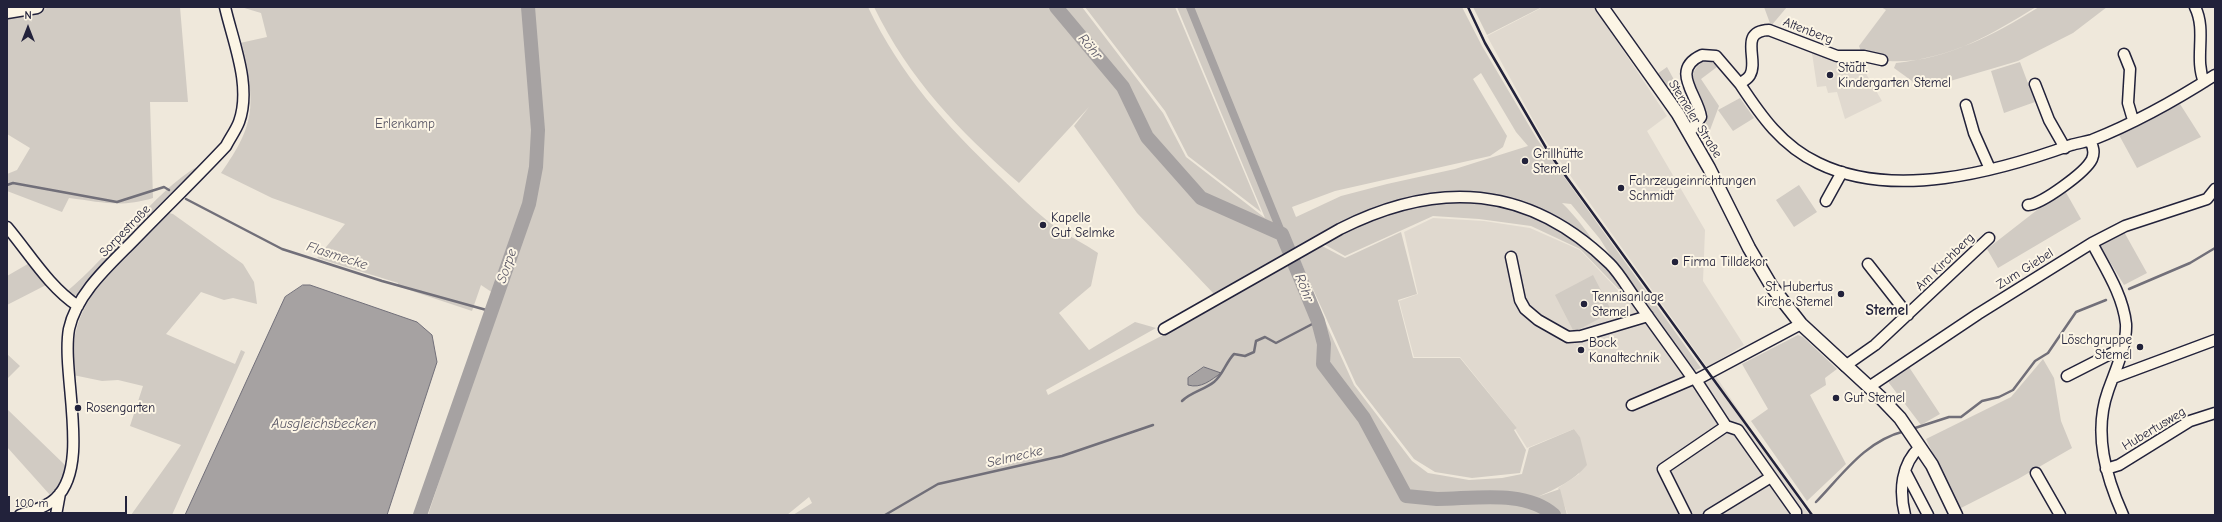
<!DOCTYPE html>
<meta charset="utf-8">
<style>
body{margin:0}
#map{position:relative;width:2222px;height:522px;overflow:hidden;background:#efe8db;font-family:"Comic Neue",sans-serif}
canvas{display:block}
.frame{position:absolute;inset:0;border:8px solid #22223b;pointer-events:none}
.north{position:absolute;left:8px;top:8px;width:40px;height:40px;-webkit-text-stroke:3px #fcf5e5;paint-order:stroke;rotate:0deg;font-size:11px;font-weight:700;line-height:16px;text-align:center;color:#22223b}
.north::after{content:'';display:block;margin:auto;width:14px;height:18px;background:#22223b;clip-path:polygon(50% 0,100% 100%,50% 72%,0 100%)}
.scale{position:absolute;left:8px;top:496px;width:119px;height:18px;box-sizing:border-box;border:2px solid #22223b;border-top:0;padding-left:5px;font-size:12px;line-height:14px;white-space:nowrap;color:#22223b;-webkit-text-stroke:3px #fcf5e5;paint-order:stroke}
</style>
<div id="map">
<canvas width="2222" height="522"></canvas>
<div class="frame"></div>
<div class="north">N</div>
<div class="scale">100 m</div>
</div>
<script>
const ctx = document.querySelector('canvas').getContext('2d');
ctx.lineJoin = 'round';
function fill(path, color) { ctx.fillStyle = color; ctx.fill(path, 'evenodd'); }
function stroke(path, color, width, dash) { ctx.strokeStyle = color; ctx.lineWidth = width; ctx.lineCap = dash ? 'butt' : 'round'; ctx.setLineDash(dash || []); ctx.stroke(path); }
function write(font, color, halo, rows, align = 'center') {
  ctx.font = font + ' "Comic Neue",sans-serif'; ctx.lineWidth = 4; ctx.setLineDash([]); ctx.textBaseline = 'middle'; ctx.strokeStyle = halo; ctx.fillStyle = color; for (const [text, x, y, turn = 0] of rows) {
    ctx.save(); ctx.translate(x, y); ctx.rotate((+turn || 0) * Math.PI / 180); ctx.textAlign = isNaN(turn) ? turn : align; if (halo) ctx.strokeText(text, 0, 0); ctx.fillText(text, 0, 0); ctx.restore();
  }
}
fill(new Path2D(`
 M1543,7H1594L1667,116L1647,131L1705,230L1703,281L1744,345L1709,366L1809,515H1568L1558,488L1579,474L1580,437L1574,429L1527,448L1515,429L1517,428L1460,357H1414L1399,301L1418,294L1404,232L1433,218L1484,221L1530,228L1580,250L1651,325L1686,376L1707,367L1542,136L1487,36Z
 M1813,50L1845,60L1848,66L1861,65L1882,101L1845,119L1837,92L1828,93L1826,86L1817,87L1812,53Z`), '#e0d9cf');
fill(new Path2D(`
 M50,7H180L188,102H150L153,198C120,208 102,202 69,198L62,212L7,191V174L17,170L30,148L7,134V17H20Z
 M241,7H526C531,72 544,140 526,204C517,234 504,264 493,293L481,285L472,311L397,286L398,283L317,258L345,224L272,198L221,173C257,123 256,101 240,43L267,37L261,13Z
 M530,7H868C901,76 946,125 1000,177C1018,194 1036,213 1057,228C1070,237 1085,244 1098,253L1091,286L1059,313L1089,350L1135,322L1156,328L1046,390L1048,395L1169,332L1296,258L1354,385L1412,461L1428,473L1469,480L1502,478L1522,474L1529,448L1574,429L1580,437L1587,465C1573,481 1556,489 1537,497L1560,489L1567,515H793L812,503L809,497L787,515H428L531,205L538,169L540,129Z
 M874,7H1082L1163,113L1186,157L1265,218L1177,7H1462L1482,46L1537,139L1701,368L1694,371L1633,292L1600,239L1571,204L1562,203C1591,231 1610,268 1631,302L1580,249L1531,226L1479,219L1433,216L1345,256L1322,243L1214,294L1137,213L1074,126L1089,107L1019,183C959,131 909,79 874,7ZM1481,73L1516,132L1528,146L1455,169L1387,184L1341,196L1296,217L1292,207L1335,191L1490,156L1503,147L1507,136L1473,79Z
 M1085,7H1175L1261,212L1188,156L1165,111Z
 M1473,7H1542L1487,35Z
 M1764,7H1787L1771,26Z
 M1881,7H2036C1992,34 1943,64 1889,61C1880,60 1870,56 1862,54L1859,46L1886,10Z
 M2039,7H2107L2073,33L2018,61L1923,89L1894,68L1896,63C1951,57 1992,36 2039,7Z
 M1709,59L1717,67L1701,79L1719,106L1710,130L1705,127C1710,107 1698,96 1692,78C1694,68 1699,63 1709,59Z
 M2020,62L2035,102L2004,113L1991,71Z
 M1667,67L1689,107L1683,110L1657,74Z
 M1740,98L1754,118L1733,131L1718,110Z
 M2180,104L2201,137L2137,168L2119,135Z
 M201,164C164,198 130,236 96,272C88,280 84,293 73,297L65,293C114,253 148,196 201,164Z
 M1799,185L1817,212L1794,227L1776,200Z
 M2064,189L2081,219L1998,268L1987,249Z
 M169,213L173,214L243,264L254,282L257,304L233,298L224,300L201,292L166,334L235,364L241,350L245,352L172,515H131L181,445L130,426L143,386L118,380L102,381L73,375C69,313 94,289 134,247C145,236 156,221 169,213Z
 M2123,230L2147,273L2124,285L2099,244Z
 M1401,232L1417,294L1398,300L1413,358H1460L1517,428L1514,430L1526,450L1520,473L1472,478L1435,472L1414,459L1356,384L1298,256L1322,246L1345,258Z
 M33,261L50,283L7,305V276Z
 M1593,275L1612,312L1574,332L1555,295Z
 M1798,335L1803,337L1837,369L1825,378L1826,385L1810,395L1846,464L1807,501L1751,421L1768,409L1742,364Z
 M7,354L20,366L7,379Z
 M2043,359L2054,378L2061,421L2072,448L2018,479L1959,509L1926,439L2011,397Z
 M1907,364L1940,414L1921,425L1886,379Z
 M7,409L66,466L60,485L50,495L7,447Z`), '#d1cbc3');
const water = new Path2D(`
 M303,285H310L417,322L432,335L437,362L387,515H185L285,297Z
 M1204,367L1221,373C1211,380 1201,389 1188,385V378Z`);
fill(water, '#a6a2a2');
stroke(water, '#716f79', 1);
stroke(new Path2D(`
 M7,185L13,183L117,202L164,187L169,190
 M186,199L282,249L382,281L490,311
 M2129,289L2190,263L2215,248
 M1182,401C1191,392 1204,390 1214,382C1223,375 1226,362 1234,354L1245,356L1254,352L1256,341L1265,337L1276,343L1318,321
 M1912,429L1949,417H1961L1982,401L1999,397L2013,390L2035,361L2048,353L2076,312L2106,300
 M1816,502C1843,474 1865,441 1905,431
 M885,515L938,484L1062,456L1153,425`), '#716f79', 2.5);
stroke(new Path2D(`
 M1190,7L1282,234`), '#a6a2a2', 8);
stroke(new Path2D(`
 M1056,7L1123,87L1147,137L1201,198L1282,234L1318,321L1324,344L1323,364L1364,418L1406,496C1416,497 1427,498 1437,499C1473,499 1525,489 1554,515
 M420,515L529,204L536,167L538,130L528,7`), '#a6a2a2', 14);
const minor = new Path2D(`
 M2195,7C2207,31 2194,58 2204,82
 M2124,54L2130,69L2128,103L2133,120
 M1740,84C1761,116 1782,146 1818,163C1893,200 1996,172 2071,145C2078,143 2085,142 2092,140C2135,123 2176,100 2215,75
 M2035,84L2049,120L2065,148
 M1966,105L1974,133L1990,169
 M1689,133L1701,117C1698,95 1669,70 1702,55L1716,56L1740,84C1743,81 1748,79 1750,75C1759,60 1738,31 1769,30L1837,56H1864L1882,60
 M1826,201L1842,172
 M2028,205C2042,204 2086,172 2092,159C2095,152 2093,146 2090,141
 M7,227C29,253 49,287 78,306
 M2092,243C2105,268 2123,295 2126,324C2127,346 2115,371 2108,391C2093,433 2106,477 2123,515
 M1511,257L1520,300L1525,309L1538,320L1568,337L1581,336L1648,316
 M1868,264L1908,315
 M1164,329L1340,229C1439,179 1529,185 1610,264C1619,273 1627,287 1635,298C1654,325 1674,352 1693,379
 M1845,366L1875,345L1989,238
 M2067,376L2122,348
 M2113,378L2215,340
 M1696,380L1726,426L1738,430L1796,512V515
 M1869,387L1978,314L2092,243L2125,226L2207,199L2215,189
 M1632,405L1693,379L1696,380L1801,324
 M2106,469L2119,465L2190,421L2215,413
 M1905,471L1928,515
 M2036,473L2060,515
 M20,515C32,511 47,507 56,498C91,465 61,374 69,329C77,292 112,263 137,237C166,207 197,177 226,146C230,138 236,130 239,122C252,86 233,42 225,7
 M56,515L60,493
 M1686,515L1663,469L1726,426
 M1709,515L1771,477
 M1905,515C1899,491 1901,464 1920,447`);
const major = new Path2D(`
 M1602,7L1678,114L1709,168L1749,248L1772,287L1801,324L1880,397L1900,418L1932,465L1956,515
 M7,12L37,7`);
stroke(minor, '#22223b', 13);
stroke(major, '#22223b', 15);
stroke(minor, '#fcf5e5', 10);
stroke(major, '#fcf5e5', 12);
stroke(new Path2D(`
 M1468,7L1485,43L1549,153L1812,515`), '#22223b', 2.5);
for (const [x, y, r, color] of [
 [1830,75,4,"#22223b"],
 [1525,161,4,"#22223b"],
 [1621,188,4,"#22223b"],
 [1043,225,4,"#22223b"],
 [1675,262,4,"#22223b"],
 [1841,294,4,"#22223b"],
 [1584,304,4,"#22223b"],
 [2140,347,4,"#22223b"],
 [1581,350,4,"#22223b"],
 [1836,398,4,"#22223b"],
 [78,408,4,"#22223b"]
]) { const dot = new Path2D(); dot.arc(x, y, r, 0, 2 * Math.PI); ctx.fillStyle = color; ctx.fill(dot); stroke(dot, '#fcf5e5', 1.5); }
write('13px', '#22223b', '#fcf5e5', [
 ["Altenberg",1808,31,21],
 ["Stemeler Straße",1695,119,58],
 ["Sorpestraße",125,231,-46],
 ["Am Kirchberg",1945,262,-44],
 ["Zum Giebel",2025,269,-32],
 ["Hubertusweg",2154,429,-31]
]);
write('13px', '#22223b', '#fcf5e5', [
 ["Städt.",1838,68],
 ["Kindergarten Stemel",1838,83],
 ["Grillhütte",1533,154],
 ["Stemel",1533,169],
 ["Fahrzeugeinrichtungen",1629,181],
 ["Schmidt",1629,196],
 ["Kapelle",1051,218],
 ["Gut Selmke",1051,233],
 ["Firma Tilldekor",1683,262],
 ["St. Hubertus",1833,287,"right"],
 ["Kirche Stemel",1833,302,"right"],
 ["Tennisanlage",1592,297],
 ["Stemel",1592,312],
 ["Löschgruppe",2132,340,"right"],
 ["Stemel",2132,355,"right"],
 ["Bock",1589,343],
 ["Kanaltechnik",1589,358],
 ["Gut Stemel",1844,398],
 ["Rosengarten",86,408]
], 'left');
write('13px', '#575564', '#fcf5e5', [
 ["Erlenkamp",405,124]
]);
write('italic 14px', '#575564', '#fcf5e5', [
 ["Röhr",1090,47,50],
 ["Flasmecke",337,256,18],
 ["Sorpe",507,266,-71],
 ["Röhr",1304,288,68],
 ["Ausgleichsbecken",324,424],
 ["Selmecke",1015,457,-13]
]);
write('bold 15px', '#22223b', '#fcf5e5', [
 ["Stemel",1887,311]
]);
</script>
